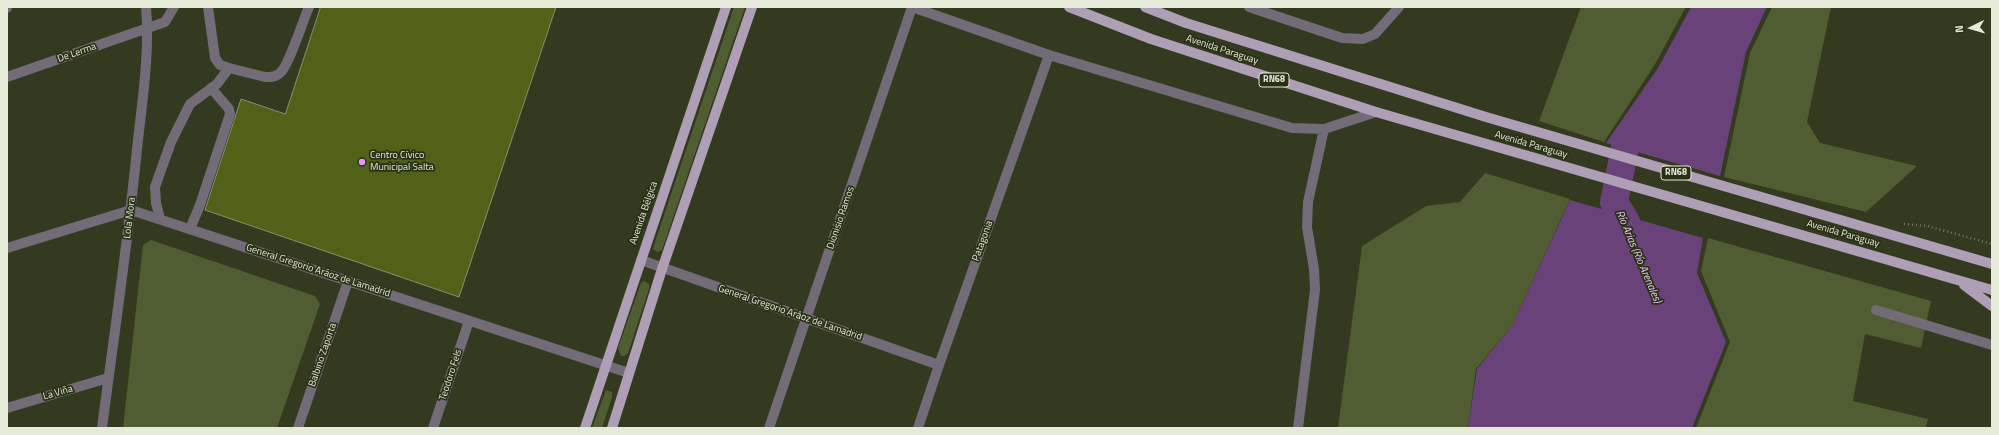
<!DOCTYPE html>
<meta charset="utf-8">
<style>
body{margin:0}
#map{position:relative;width:1999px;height:435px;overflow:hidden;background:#333a1f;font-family:"Titillium Web",sans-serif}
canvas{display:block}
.frame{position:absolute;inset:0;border:8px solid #e5ead9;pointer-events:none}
.north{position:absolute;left:1951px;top:8px;width:40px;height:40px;-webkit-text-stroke:3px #293015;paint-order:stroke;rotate:265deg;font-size:11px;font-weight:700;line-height:16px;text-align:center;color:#e5ead9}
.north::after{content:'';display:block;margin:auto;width:14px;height:18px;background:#e5ead9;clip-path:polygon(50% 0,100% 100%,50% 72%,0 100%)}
</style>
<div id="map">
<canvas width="1999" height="435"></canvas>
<div class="frame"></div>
<div class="north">N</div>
</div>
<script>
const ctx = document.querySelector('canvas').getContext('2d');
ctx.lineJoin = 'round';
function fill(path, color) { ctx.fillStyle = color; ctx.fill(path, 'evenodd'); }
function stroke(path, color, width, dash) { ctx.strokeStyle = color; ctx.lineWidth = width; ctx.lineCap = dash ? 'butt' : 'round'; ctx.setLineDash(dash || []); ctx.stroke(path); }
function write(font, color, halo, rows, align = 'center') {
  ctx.font = font + ' "Titillium Web",sans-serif'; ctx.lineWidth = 3.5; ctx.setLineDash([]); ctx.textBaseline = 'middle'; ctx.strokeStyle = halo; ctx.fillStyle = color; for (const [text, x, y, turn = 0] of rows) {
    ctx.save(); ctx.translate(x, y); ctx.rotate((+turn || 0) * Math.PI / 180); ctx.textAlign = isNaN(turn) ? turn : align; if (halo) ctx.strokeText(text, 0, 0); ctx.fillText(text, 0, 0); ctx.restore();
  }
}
fill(new Path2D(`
 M734,7H745L662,250L657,252L653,249L654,245Z
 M1581,7H1686L1654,66L1604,142L1539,121Z
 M1772,7H1831L1807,122L1820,143L1917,166L1866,212L1724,177L1750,53Z
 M1485,173L1570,199L1512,326L1476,369L1468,428H1338L1362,246L1426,206L1460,202Z
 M1708,238L1931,301L1921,348L1865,334L1853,401L1928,419L1926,428H1696L1730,342L1701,271Z
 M151,240L315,296L320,304L277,428H123L143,245Z
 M644,281L649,284V289L628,353L624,356H621L618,348L641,283Z
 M606,390L612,392V397L602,428H592Z`), '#505c31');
fill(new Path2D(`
 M1691,7H1767L1746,52L1720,176L1606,143L1658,68Z
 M1570,200L1703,238L1697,273L1726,342L1692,428H1468L1477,369L1512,326Z`), '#694279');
stroke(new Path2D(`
 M1637,250L1626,222L1614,202L1626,143L1645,115`), '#694279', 28);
const building = new Path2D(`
 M321,7H556L459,297L205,210L241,99L285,114Z`);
fill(building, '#516118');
stroke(building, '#879072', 1);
stroke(new Path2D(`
 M1904,224L1927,226L1992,244`), '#747a62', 2.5, [1, 3]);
stroke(new Path2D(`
 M208,7L215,58L220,65L229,68L265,77C271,77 276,77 280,73C289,66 303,20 309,7
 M1249,7L1342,38L1363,39L1375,34L1399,7
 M7,8V7
 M7,77L165,22L174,7
 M160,219L156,203L155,187L171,142L190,104L217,84L229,68
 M190,229L200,205L230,114L229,109L211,88
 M7,248L131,210L629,373
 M641,260L939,365
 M1876,310L1992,345
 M7,408L108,378
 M102,428C114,335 128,242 137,149C142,102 150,54 146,7
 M298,428L348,281
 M433,428L469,321
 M769,428L912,7L1049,55L1292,128L1324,129L1376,112
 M918,428L939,365L1049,55
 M1298,428L1315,290L1314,269L1307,227L1308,202L1324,129`), '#736b77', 10);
stroke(new Path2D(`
 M1069,7L1151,39L1376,112L1992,290
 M1145,7L1186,23L1486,117L1992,264
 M1964,285L1992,306
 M585,428L726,7
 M612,428L662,269L752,7`), '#ae9eb6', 10);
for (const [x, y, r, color] of [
 [362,162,4,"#da9af6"]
]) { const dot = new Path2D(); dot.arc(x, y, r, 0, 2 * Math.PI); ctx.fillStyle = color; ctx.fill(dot); stroke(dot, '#293015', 1.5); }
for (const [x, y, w] of [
 [1274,80,30],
 [1676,173,30]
]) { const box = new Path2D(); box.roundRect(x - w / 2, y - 7, w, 14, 3); ctx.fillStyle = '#293015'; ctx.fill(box); stroke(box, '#e5ead9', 1); }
write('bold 9px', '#e5ead9', null, [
 ["RN68",1274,80],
 ["RN68",1676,173]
]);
write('10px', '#e5ead9', '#293015', [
 ["Avenida Paraguay",1222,50,18],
 ["De Lerma",77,53,-19],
 ["Avenida Paraguay",1531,145,16],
 ["Avenida Bélgica",644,213,-71],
 ["Lola Mora",130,218,-83],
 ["Dionisio Ramos",841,218,-71],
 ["Avenida Paraguay",1843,234,16],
 ["Patagonia",983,241,-70],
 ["General Gregorio Aráoz de Lamadrid",318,271,18],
 ["General Gregorio Aráoz de Lamadrid",790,313,19],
 ["Balbino Zaporta",323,355,-71],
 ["Teodoro Fels",451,375,-72],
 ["La Viña",58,393,-16]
]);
write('10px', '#e5ead9', '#293015', [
 ["Centro Cívico",370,156],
 ["Municipal Salta",370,168]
], 'left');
write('italic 11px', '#eac8fa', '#293015', [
 ["Río Arias (Río Arenales)",1638,257,67]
]);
</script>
